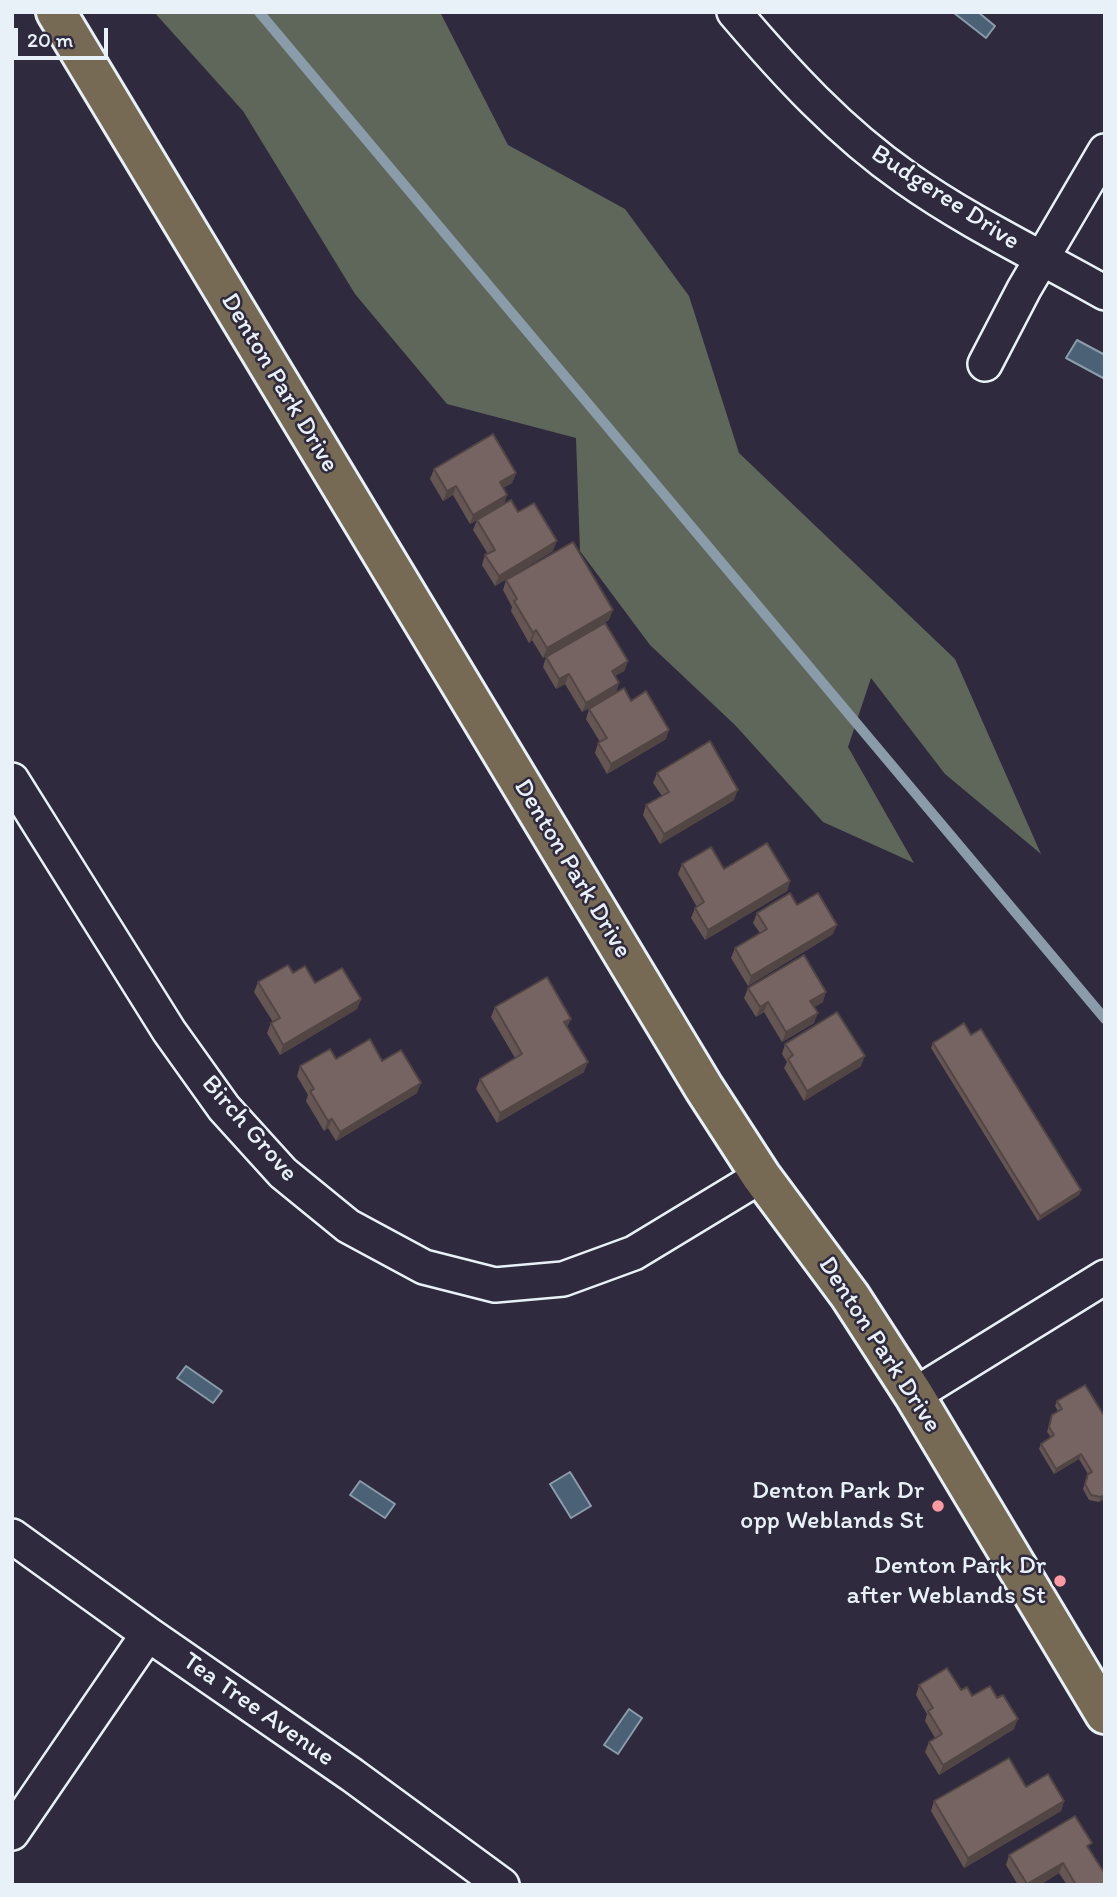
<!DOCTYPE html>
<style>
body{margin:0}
#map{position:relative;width:1117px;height:1897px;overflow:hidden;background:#2f2a3d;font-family:Itim,sans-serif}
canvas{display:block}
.frame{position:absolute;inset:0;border:14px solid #e8f1f8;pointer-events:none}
.scale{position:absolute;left:14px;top:28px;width:94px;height:32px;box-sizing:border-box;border:4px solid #e8f1f8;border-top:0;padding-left:9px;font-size:21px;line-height:24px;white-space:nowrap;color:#e8f1f8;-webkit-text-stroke:5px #2f2a3d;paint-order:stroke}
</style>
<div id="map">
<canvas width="1117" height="1897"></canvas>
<div class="frame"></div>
<div class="scale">20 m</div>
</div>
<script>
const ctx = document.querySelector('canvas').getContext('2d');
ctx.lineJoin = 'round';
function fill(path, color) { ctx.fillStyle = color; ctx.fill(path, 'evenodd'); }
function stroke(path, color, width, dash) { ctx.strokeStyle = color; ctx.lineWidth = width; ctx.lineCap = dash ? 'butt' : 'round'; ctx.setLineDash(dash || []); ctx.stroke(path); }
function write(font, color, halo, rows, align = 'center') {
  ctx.font = font + ' Itim,sans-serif'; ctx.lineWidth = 5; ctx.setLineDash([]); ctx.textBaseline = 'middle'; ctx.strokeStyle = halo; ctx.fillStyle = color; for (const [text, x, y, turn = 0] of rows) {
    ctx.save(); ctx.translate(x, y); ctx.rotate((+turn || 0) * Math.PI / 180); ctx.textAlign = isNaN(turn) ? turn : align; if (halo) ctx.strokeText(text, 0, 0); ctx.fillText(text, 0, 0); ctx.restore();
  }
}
fill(new Path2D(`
 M154,12H440L508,145L625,209L689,296L739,453L955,659L1041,854L945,774L871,678L848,747L914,863L823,822L735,725L650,645L580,551L576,438L447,404L355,294L243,111Z`), '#5e675a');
const water = new Path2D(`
 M978,12L995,26L986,38L954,13Z
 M1077,340L1105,355V379L1066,358Z
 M186,1366L222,1391L213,1403L177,1378Z
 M570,1472L591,1506L571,1518L550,1484Z
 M360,1481L395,1504L385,1518L350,1495Z
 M629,1709L642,1718L618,1754L604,1745Z`);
fill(water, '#4b6176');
stroke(water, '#8a9baa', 2);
stroke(new Path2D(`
 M259,12L1105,1019`), '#8a9baa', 10);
const minor = new Path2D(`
 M734,12C786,73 840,132 906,178C968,222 1038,255 1105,293
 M985,364L1024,289L1105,151
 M12,780L169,1031L224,1108L283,1173L348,1226L424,1267L495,1285L563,1279L634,1253L761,1176
 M914,1395L1105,1277
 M12,1536L148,1634L352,1775L502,1885
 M12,1833L148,1634`);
const major = new Path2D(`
 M56,12L704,1088L761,1176L850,1296L914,1395L1105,1714`);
stroke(minor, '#e8f1f8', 38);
stroke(major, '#e8f1f8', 44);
stroke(minor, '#2f2a3d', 33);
stroke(major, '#766a54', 38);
fill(new Path2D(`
 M434,469L516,473L512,483L503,488L504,504L518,512L553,551L495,586L482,565L485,555L488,554L473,530L477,520L470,524L453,495L443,501L430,479Z
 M506,580L609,620L543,658L532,640L529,643L511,611L512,607L503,590Z
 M546,657L628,661L624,671L615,676L616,693L631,701L666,739L607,774L595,753L598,743L600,742L586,719L589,709L609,697L582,712L565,684L556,689L543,667Z
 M657,773L734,800L660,844L643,815L646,805L662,796L653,783Z
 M682,864L724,869L790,881L787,891L705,940L691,918L695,908L697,907L678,874Z
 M797,905L833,934L748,986L731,958L735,948L760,933L753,923L757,913Z
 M293,973L315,983L361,999L357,1009L280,1055L267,1033L271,1023L273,1022L254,992L258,982Z
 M748,988L823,1002L814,1007V1023L782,1042L764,1012L756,1017L744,998Z
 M495,1007L568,1028L584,1072L497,1123L476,1089L480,1079L515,1058L491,1017Z
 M971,1035L1081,1190L1079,1195L1038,1221L931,1048L933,1043Z
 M785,1044L861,1066L804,1101L784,1068L787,1062L782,1054Z
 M336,1059L382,1061L417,1093L336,1141L328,1128L324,1131L306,1101L308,1095L297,1076L300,1066Z
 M1057,1401L1105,1417V1499L1099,1502L1089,1500L1083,1489L1088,1474L1079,1459L1054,1474L1039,1449L1041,1444L1051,1437L1047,1432L1052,1415L1058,1411L1055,1406Z
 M919,1685L961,1690L972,1696L1014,1729L939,1775L925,1752L929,1742L935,1738L925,1721L927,1714L916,1695Z
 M1026,1787L1064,1801L1061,1811L964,1868L931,1811L934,1801Z
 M1089,1849L1105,1885H1067L1059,1873L1040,1885H1018L1006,1865L1009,1855Z`), '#655654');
fill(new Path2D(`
 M516,473L512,483L496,492L500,482Z
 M456,486L453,495L443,501L447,491Z
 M507,495L504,505L470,524L473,515Z
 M557,541L553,551L495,586L499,576Z
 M613,610L609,620L543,658L547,648Z
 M536,630L532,640L529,643L533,633Z
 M628,661L624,671L608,680L612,671Z
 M569,674L565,684L556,689L559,679Z
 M619,683L616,693L582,712L586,703Z
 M669,730L666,739L607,774L611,764Z
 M738,790L734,800L660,844L664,834Z
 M790,881L787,891L705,940L708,930Z
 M837,925L833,934L748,986L751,976Z
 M826,992L823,1002L807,1011L810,1001Z
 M361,999L357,1009L280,1055L283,1045Z
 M768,1002L764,1012L756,1017L760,1007Z
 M818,1013L814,1023L782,1042L786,1032Z
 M571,1019L567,1028L564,1022Z
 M865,1056L861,1066L804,1101L807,1091Z
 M588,1062L584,1072L497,1123L500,1113Z
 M421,1083L417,1093L336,1141L340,1132Z
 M332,1119L328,1128L324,1131L328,1121Z
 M1081,1190L1079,1195L1038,1221L1040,1216Z
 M1081,1454L1079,1459L1054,1474L1056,1469Z
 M1105,1495V1499L1099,1502L1101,1497Z
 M1018,1719L1014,1729L939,1775L943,1765Z
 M1064,1801L1061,1811L964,1868L968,1858Z
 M1063,1863L1059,1873L1040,1885H1027Z`), '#524645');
const building = new Path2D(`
 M493,434L516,473L500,482L507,495L473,515L456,486L447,491L434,469Z
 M511,500L518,512L534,503L557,541L499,576L485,555L495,550L477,520Z
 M573,542L613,610L547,648L536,630L533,633L514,601L517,599L506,580Z
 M605,623L628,661L612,671L619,683L586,703L569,674L559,679L546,657Z
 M624,688L631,701L646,691L669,730L611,764L598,743L607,738L589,709Z
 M710,741L738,790L664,834L646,805L669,792L657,773Z
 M767,843L790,881L708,930L695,908L704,902L682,864L711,847L724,869Z
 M790,893L797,905L818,893L837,925L751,976L735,948L767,929L757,913Z
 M804,955L826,992L810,1001L818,1013L786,1032L768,1002L760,1007L748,988Z
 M288,965L293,973L305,966L315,983L342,968L361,999L283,1045L271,1023L280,1018L258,982Z
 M547,977L571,1019L564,1022L588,1062L500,1113L480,1079L522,1054L495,1007Z
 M837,1012L865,1056L807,1091L788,1059L793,1055L785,1044Z
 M964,1023L971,1035L981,1029L1081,1190L1040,1216L933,1043Z
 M370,1039L382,1061L401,1050L421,1083L340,1132L332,1119L328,1121L310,1091L314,1089L300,1066L330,1049L336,1059Z
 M1085,1385L1105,1417V1495L1101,1497L1091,1495L1085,1484L1088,1474L1092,1472L1081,1454L1056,1469L1041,1444L1054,1435L1049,1427L1052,1415L1062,1409L1057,1401Z
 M947,1668L961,1690L967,1687L972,1696L990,1686L997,1698L1003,1695L1018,1719L943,1765L929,1742L942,1734L928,1711L933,1708L919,1685Z
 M1009,1758L1026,1787L1048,1774L1064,1801L968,1858L934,1801Z
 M1075,1816L1092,1843L1087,1846L1105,1874V1884L1103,1885H1076L1063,1863L1027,1884L1009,1855Z`);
fill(building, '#756462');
stroke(building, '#524645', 2);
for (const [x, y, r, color] of [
 [938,1506,7,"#ff9aa2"],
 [1060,1581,7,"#ff9aa2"]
]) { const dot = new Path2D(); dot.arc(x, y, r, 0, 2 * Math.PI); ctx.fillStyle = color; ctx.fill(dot); stroke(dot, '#2f2a3d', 2.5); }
write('26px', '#e8f1f8', '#2f2a3d', [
 ["Budgeree Drive",945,198,33],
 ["Denton Park Drive",279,383,59],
 ["Denton Park Drive",572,869,59],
 ["Birch Grove",249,1129,49],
 ["Denton Park Drive",879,1345,57],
 ["Tea Tree Avenue",258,1710,35]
]);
write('26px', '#e8f1f8', '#2f2a3d', [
 ["Denton Park Dr",924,1491],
 ["opp Weblands St",924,1521],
 ["Denton Park Dr",1046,1566],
 ["after Weblands St",1046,1596]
], 'right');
</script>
